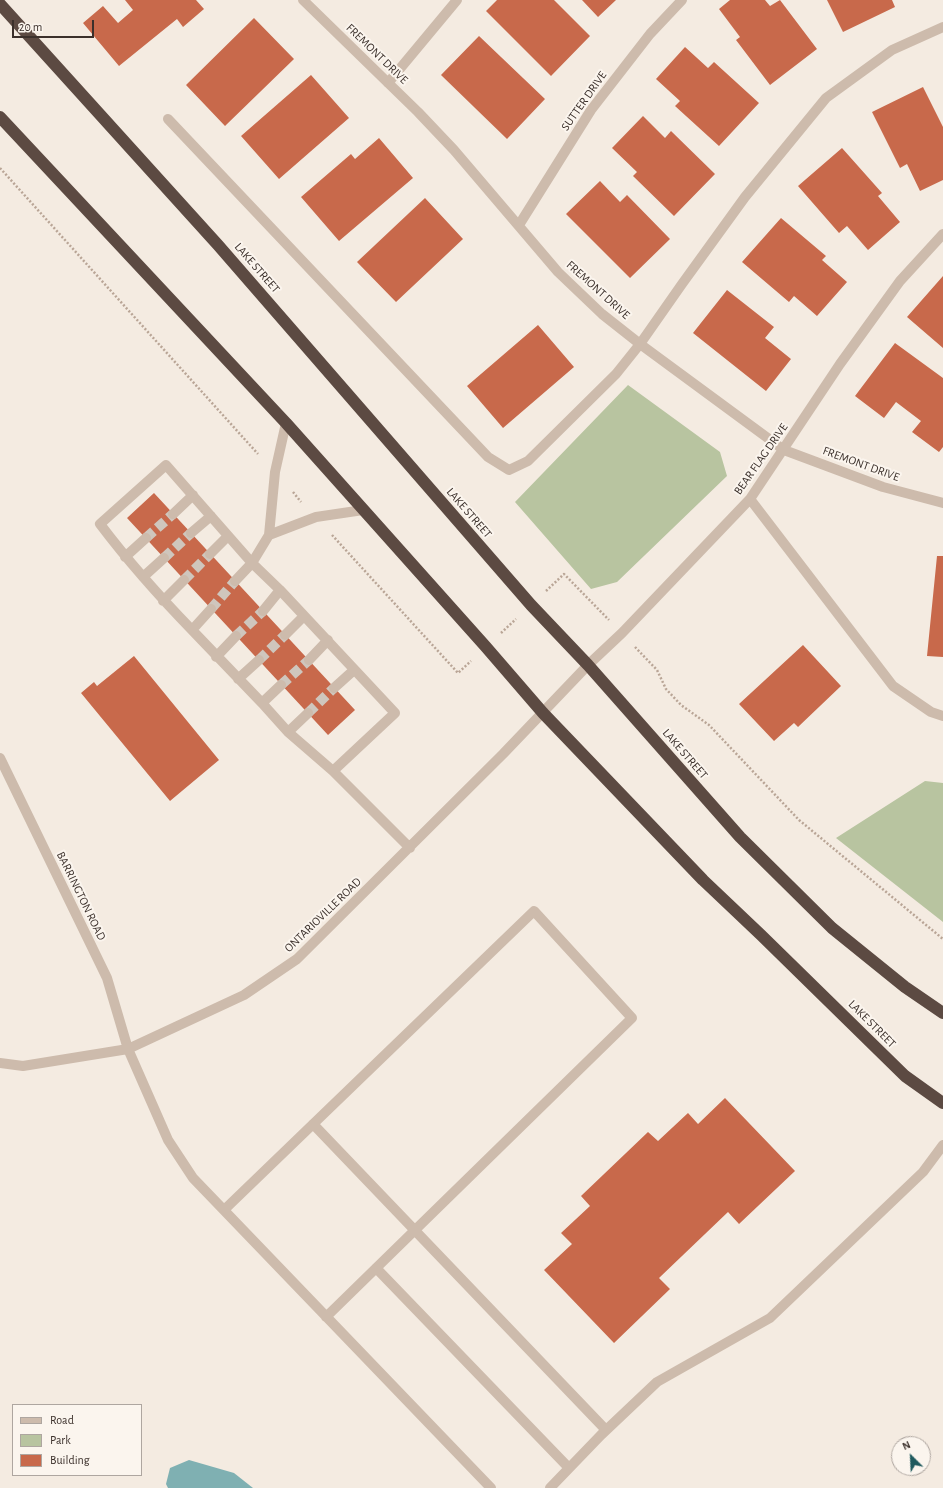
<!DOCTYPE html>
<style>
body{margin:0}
#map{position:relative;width:943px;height:1488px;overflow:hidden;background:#f4ebe1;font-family:"Alegreya Sans",sans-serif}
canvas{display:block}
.legend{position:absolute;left:12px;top:1404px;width:130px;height:72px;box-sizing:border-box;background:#fbf5ee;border:1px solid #aea6a0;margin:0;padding:5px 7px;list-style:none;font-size:12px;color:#3b302b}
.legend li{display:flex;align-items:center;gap:8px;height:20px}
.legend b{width:20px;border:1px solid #aea6a0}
.north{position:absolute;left:891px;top:1436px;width:40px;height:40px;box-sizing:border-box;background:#fbf5ee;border:1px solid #aea6a0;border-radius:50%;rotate:336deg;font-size:11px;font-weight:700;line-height:16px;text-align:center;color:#3b302b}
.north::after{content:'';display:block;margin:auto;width:14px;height:18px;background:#1f5a5e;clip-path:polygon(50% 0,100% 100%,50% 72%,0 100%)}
.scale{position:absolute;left:12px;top:20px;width:82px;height:18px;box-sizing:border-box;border:2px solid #3b302b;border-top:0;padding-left:5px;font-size:12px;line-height:14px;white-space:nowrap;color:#3b302b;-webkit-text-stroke:3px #fbf5ee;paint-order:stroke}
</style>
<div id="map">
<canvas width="943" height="1488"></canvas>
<ul class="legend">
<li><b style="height:5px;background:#cdbbac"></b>Road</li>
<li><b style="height:11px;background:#b8c4a0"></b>Park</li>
<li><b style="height:11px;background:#c8694b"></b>Building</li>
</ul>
<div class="north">N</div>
<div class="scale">20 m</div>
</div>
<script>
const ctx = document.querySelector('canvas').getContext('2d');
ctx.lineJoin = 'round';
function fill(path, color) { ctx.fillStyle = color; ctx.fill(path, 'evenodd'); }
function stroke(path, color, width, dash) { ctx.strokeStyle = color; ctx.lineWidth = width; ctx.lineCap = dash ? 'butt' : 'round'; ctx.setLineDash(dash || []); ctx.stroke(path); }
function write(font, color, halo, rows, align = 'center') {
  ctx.font = font + ' "Alegreya Sans",sans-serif'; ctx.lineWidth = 4; ctx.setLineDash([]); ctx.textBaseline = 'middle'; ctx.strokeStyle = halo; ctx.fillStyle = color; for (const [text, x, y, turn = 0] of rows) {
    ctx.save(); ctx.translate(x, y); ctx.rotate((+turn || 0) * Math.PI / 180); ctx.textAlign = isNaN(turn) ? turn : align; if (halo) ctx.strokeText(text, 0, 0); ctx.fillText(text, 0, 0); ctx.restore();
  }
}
fill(new Path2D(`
 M628,385L720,452L727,476L617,582L591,589L515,502Z
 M925,781L943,783V922L836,838Z`), '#b8c4a0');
fill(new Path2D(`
 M189,1460L234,1473L253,1488H168L166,1484L170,1468Z`), '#7fb0b2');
fill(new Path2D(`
 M125,0H196L204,9L183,27L177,19L119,66L83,23L103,6L118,23L133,10Z
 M497,0H554L590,36L551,76L486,11Z
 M582,0H616L598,17Z
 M730,0H765L770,6L780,0L817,49L770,85L736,40L740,37L719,9Z
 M827,0H892L895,7L843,32Z
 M254,18L294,59L225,126L186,85Z
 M479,36L545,99L507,139L441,75Z
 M685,47L708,68L714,62L759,103L719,146L675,106L680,101L656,79Z
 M311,75L349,118L279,179L241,136Z
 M923,87L943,127V180L920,191L907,164L900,168L872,112Z
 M643,116L665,138L671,131L715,174L674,216L633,176L637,172L612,148Z
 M379,138L413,178L339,241L301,197L351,154L355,159Z
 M842,148L882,193L878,196L900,222L868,250L847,226L839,233L798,186Z
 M600,181L620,202L627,195L670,239L630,278L566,214Z
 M425,198L463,239L396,302L357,262Z
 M781,218L826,256L822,260L847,282L817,316L794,296L789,302L742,262Z
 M943,276V348L907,317Z
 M727,290L774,327L765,338L791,359L766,391L693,333Z
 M538,325L574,367L503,428L467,386Z
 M895,343L943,378V447L939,452L912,432L921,421L896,402L884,418L855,396Z
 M154,493L355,710L328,735L127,518Z
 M937,556H943V657L927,656Z
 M803,645L841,686L798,727L794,723L774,741L739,704Z
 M134,656L219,760L170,801L81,693L94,682L97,686Z
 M725,1098L795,1171L739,1224L728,1212L659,1278L670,1289L614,1343L544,1270L572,1244L561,1233L590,1206L581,1196L648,1132L658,1141L688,1113L698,1124Z`), '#c8694b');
stroke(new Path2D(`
 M146,538L173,514
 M164,558L191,533
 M184,580L210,554
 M211,609L235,581
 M236,636L263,611
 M259,660L285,635
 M281,685L309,660
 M308,713L334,688`), '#cfc6bd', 10, [10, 5]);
stroke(new Path2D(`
 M0,168L258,454
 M293,492L301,502
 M332,535L458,673L471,661
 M546,591L564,574L609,620
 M501,633L516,619
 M635,647L657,670L666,689L681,705L709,725L799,820L943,939`), '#b9a596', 2.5, [2, 2]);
stroke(new Path2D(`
 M303,0L418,112L454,150L558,272L602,314L640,344L784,450L883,487L943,503
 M388,83L457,0
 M168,119L488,457L509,470L528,461L616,374L640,344L682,284L745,197L826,98L892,50L943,27
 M519,225L591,110L650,34L682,0
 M286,423L275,472L269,535L316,517L363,510
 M750,499L893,686L931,712L943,716
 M173,514L193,495
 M191,533L211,516
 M210,554L228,536
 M125,557L146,538
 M143,577L164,558
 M235,581L252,563L269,535
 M163,601L184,580
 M211,609L192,630L262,703L288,732L333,771L410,848
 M263,611L280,590
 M192,630C159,596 128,561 100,524L166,465L252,563L280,590L395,713L333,771
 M285,635L304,616
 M216,657L236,636
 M309,660L328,640
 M238,679L259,660
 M334,688L354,670
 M262,703L281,685
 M288,732L308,713
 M0,758L107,978L128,1049L168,1140L193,1178L491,1488
 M0,1063L23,1066L128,1049L244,995L297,959L503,754L588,665L622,633L750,499L840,364L900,281L943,234
 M313,1124L606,1430
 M224,1210L534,911L632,1018L326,1317
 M376,1268L569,1468
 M550,1488L601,1435L657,1382L770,1318L923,1172L943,1145`), '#cdbbac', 10);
stroke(new Path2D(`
 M0,4L218,245L531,605L588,665L740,837L832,928L905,987L943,1013
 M0,117L286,423L486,647L543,713L703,880L761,935L905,1076L943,1103`), '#5c4a42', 12);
write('12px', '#3b302b', '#fbf5ee', [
 ["FREMONT DRIVE",377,54,44],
 ["SUTTER DRIVE",584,101,-55],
 ["LAKE STREET",257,268,49],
 ["FREMONT DRIVE",598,290,42],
 ["BEAR FLAG DRIVE",761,459,-55],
 ["FREMONT DRIVE",861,464,20],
 ["LAKE STREET",469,513,49],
 ["LAKE STREET",685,754,49],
 ["BARRINGTON ROAD",81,896,64],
 ["ONTARIOVILLE ROAD",323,915,-44],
 ["LAKE STREET",872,1024,45]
]);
</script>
